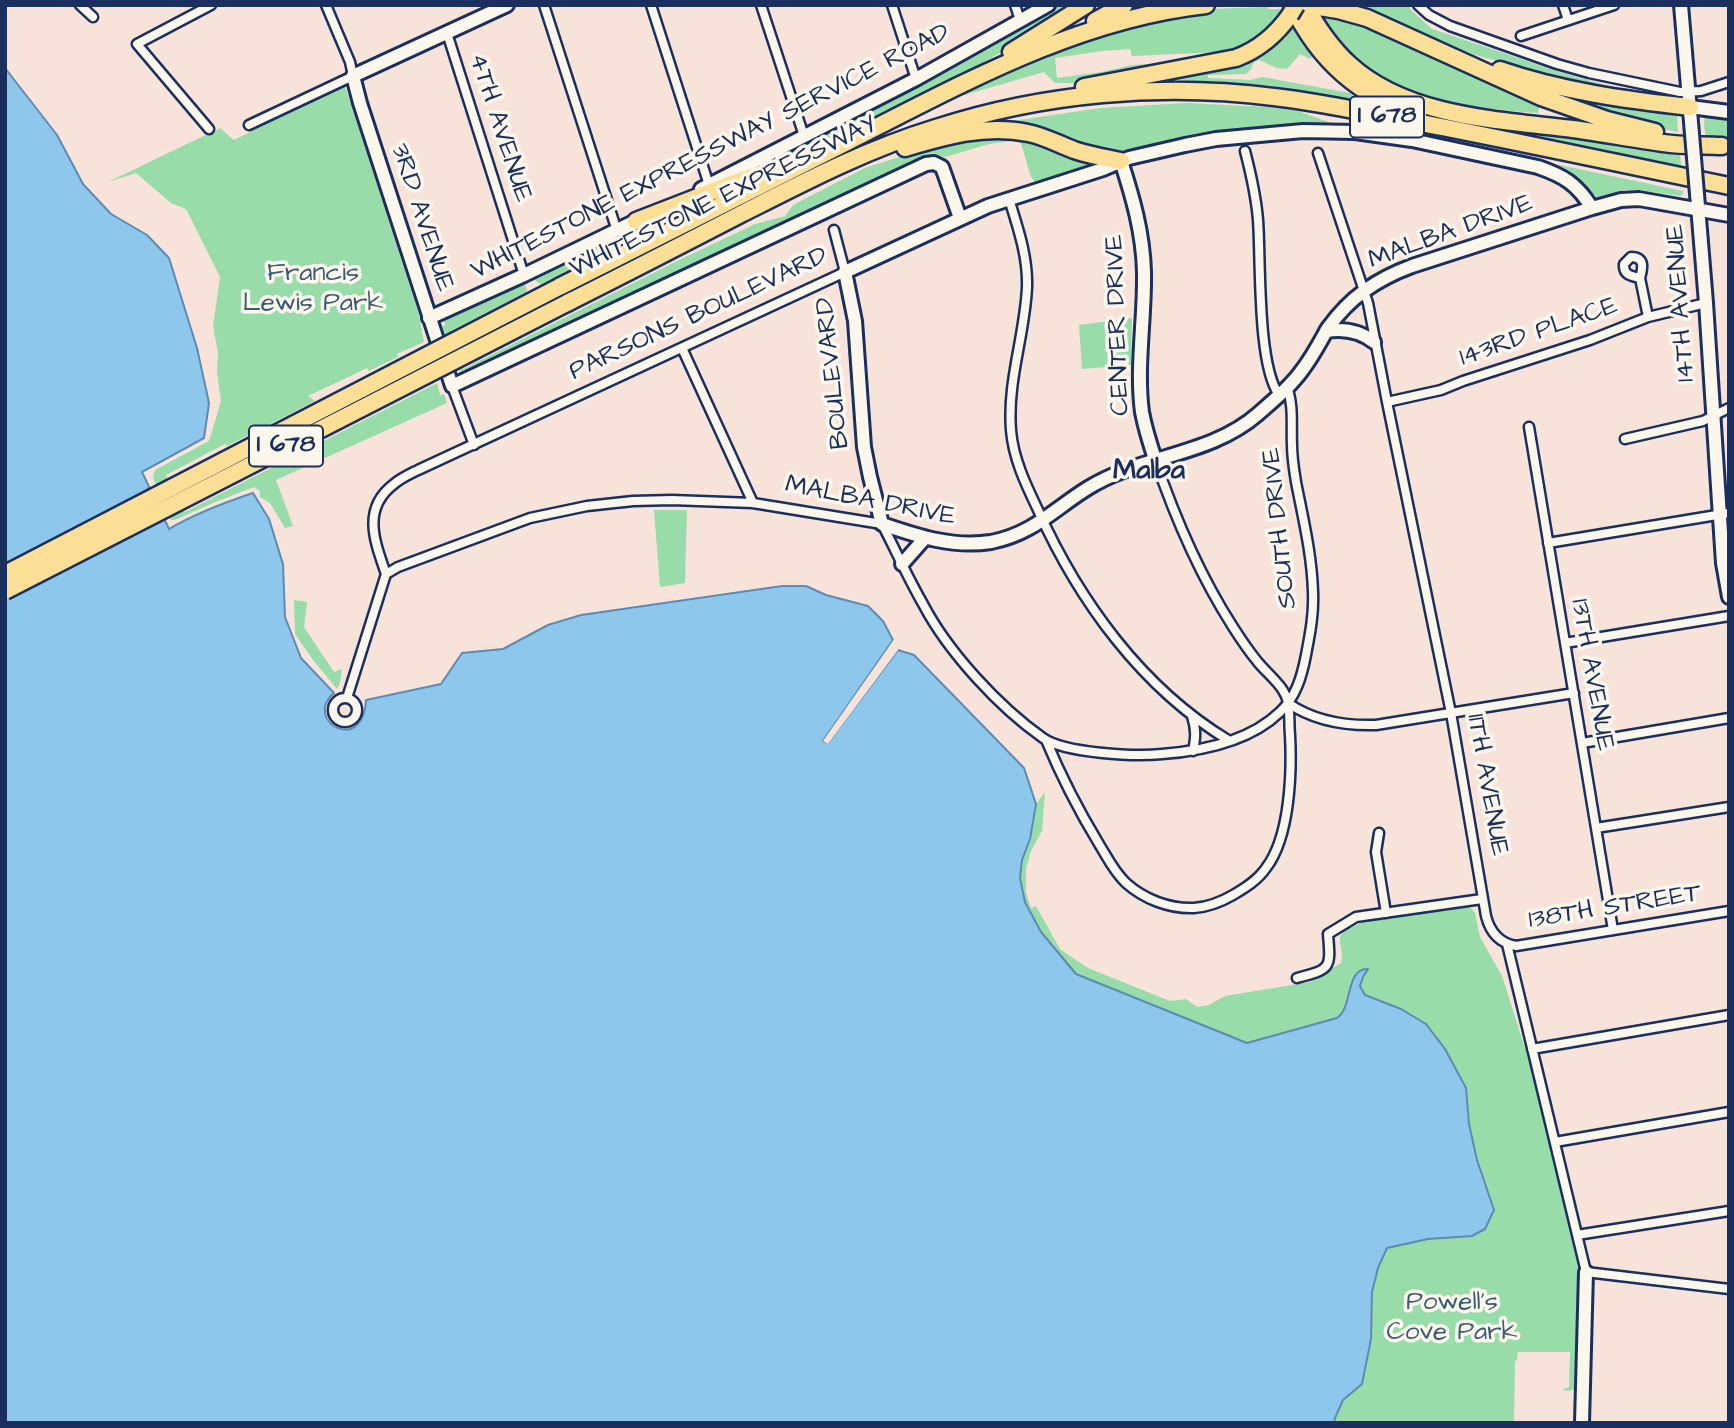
<!DOCTYPE html>
<style>
body{margin:0}
#map{position:relative;width:1734px;height:1428px;overflow:hidden;background:#f7e3da;font-family:"Architects Daughter",sans-serif}
canvas{display:block}
.frame{position:absolute;inset:0;border:7px solid #1b2f5e;pointer-events:none}
</style>
<div id="map">
<canvas width="1734" height="1428"></canvas>
<div class="frame"></div>
</div>
<script>
const ctx = document.querySelector('canvas').getContext('2d');
ctx.lineJoin = 'round';
function fill(path, color) { ctx.fillStyle = color; ctx.fill(path, 'evenodd'); }
function stroke(path, color, width, dash) { ctx.strokeStyle = color; ctx.lineWidth = width; ctx.lineCap = dash ? 'butt' : 'round'; ctx.setLineDash(dash || []); ctx.stroke(path); }
function write(font, color, halo, rows, align = 'center') {
  ctx.font = font + ' "Architects Daughter",sans-serif'; ctx.lineWidth = 7; ctx.setLineDash([]); ctx.textBaseline = 'middle'; ctx.strokeStyle = halo; ctx.fillStyle = color; for (const [text, x, y, turn = 0] of rows) {
    ctx.save(); ctx.translate(x, y); ctx.rotate((+turn || 0) * Math.PI / 180); ctx.textAlign = isNaN(turn) ? turn : align; if (halo) ctx.strokeText(text, 0, 0); ctx.fillText(text, 0, 0); ctx.restore();
  }
}
fill(new Path2D(`
 M1060,5H1079C1015,46 950,82 883,116C850,133 816,153 781,164L782,155L821,135Z
 M1343,5H1409L1411,10L1432,29L1560,72L1609,86L1670,96L1669,98L1547,79L1496,64L1495,60C1469,55 1446,42 1422,32C1396,21 1370,12 1343,5Z
 M1268,7V9H1287L1277,25L1241,51L1132,56L1130,49L1102,51L1055,58L1057,78L1101,72L1132,65L1214,61L1080,83H1055L1044,72L954,98L1034,62L1081,44L1139,26L1199,15L1212,9Z
 M1315,14H1330L1389,33L1540,105L1538,113C1482,110 1402,99 1355,65C1344,57 1325,26 1315,14Z
 M1293,25L1312,56L1310,59L1300,54L1287,69L1277,68L1259,60L1253,63L1251,69L1246,74L1208,75V78L1251,80L1262,77L1350,93L1358,101L1273,86L1220,82L1168,80L1171,78C1209,72 1257,71 1283,38L1285,39Z
 M345,86L419,315L424,342L397,354L398,357L369,371L367,368L308,396L315,401L227,446L225,444L166,475L185,512L437,383L440,395L444,394L447,403L276,480L293,526L285,528L270,503L260,497V491L254,487L213,503L175,520H171L153,478L155,470L209,441L221,401L217,372L218,353L213,326L220,277L186,209L171,203L136,173L108,182L220,128L234,140Z
 M1544,89L1675,112L1677,114L1678,132L1633,123L1563,102Z
 M1187,103L1267,107L1298,111L1334,124L1300,128H1259L1214,134L1113,152L1083,148L1047,131L1006,122L1100,108Z
 M1705,114L1729,118V141L1708,138C1703,132 1704,123 1705,114Z
 M1524,129L1680,152L1681,166L1524,133Z
 M980,137L1030,138L1093,162L1091,164L1035,182L1031,177L1020,140L989,144L945,157L933,153C778,230 620,300 462,371L458,370L442,327L445,325L444,321L447,319L446,315L524,280L527,292L451,331L463,369L679,260L755,224L785,216L793,205L865,168L945,142Z
 M1479,148L1683,191V194L1680,196L1640,190H1623L1597,197L1574,177L1546,164Z
 M693,207L541,285L536,281L534,276L538,271L644,225Z
 M1132,318L1131,365L1082,369L1079,325Z
 M654,510H687L685,583L660,587Z
 M294,600L307,602L304,627L334,672L342,669L340,683L337,689L313,660L295,634Z
 M1045,792L1042,831L1031,851L1026,869V893L1031,908L1036,906L1060,949L1088,968L1170,1001L1186,999L1197,1007L1209,1005L1225,996L1310,982L1341,963C1344,954 1339,945 1340,936L1346,930L1361,923L1458,906H1466L1472,909L1475,913L1480,937L1502,976L1539,1092L1577,1244L1578,1272L1575,1391L1572,1389L1571,1391L1562,1390L1569,1387L1570,1352H1518L1517,1360L1515,1361L1514,1423H1334L1335,1418L1343,1400L1362,1384L1371,1339L1372,1292L1378,1268L1387,1248L1428,1239L1494,1210L1477,1160L1469,1124L1466,1088L1426,1024L1401,1009L1365,995L1360,986L1363,977L1367,970C1362,977 1353,984 1349,992C1344,1002 1348,1011 1337,1018L1247,1043L1076,974L1041,932L1025,902L1020,878L1022,859L1030,839L1036,804Z`), '#97dca9');
const water = new Path2D(`
 M5,68L57,135L83,184L111,214L147,235L169,258L197,348L209,403L204,438L142,472L169,529C196,513 223,503 253,493L269,519L283,564L285,617L301,658L334,693C302,720 363,756 366,700L441,684L462,653L503,649L548,625L581,615L782,586H806L826,595L868,606L883,621L893,640L823,741L828,743L898,650L914,655L1024,768L1036,804L1030,839L1022,860L1020,878L1025,902L1041,932L1076,974L1247,1043L1337,1018C1353,1008 1345,968 1368,969L1363,977L1360,986L1365,995L1401,1009L1426,1024L1445,1049L1466,1088L1469,1124L1477,1160L1494,1210L1485,1229L1472,1236L1428,1239L1387,1248L1378,1268L1372,1292L1371,1339L1362,1384L1343,1400L1335,1418L1334,1423H5Z`);
fill(water, '#8dc7ec');
stroke(water, '#5f8ab3', 2);
fill(new Path2D(`
 M895,638L896,642L844,717L897,646L898,650L828,744L823,741Z`), '#f7e3da');
const street = new Path2D(`
 M80,5L93,17
 M544,5L617,231
 M651,5L709,185
 M761,5L804,136
 M892,5L916,79
 M1015,5L1020,20
 M1418,5L1429,15L1450,26L1557,64L1589,73L1680,92L1701,91L1729,82
 M1563,5L1568,20
 M447,33L524,275
 M1521,36L1614,5
 M249,125L353,76L350,62L326,5
 M209,129L137,44L211,5
 M1245,151C1251,174 1256,196 1258,220C1261,261 1257,364 1279,395
 M1318,153L1368,303L1387,402L1451,713L1486,916C1490,932 1499,943 1516,946L1729,911
 M1009,199C1018,228 1028,257 1027,287C1025,335 1007,381 1011,430C1013,458 1026,485 1038,510C1079,601 1142,688 1228,740
 M1631,257C1645,257 1643,268 1640,278C1631,276 1623,275 1624,264Z
 M1640,278L1648,317
 M682,348L753,503
 M452,386L474,445
 M1387,402L1441,390L1463,381L1590,340L1648,317L1706,303
 M1529,427L1613,930
 M1625,439L1703,421L1729,408
 M1548,543L1729,513
 M386,574C375,542 361,509 394,484C401,478 410,474 418,470L845,272L834,230
 M1565,643L1729,616
 M347,698L386,574L398,567L530,518L587,506L633,501L672,500L753,503L882,524C896,551 908,578 923,604C948,652 999,707 1043,738C1064,753 1135,757 1162,754C1202,751 1250,741 1280,712C1296,697 1302,676 1306,655C1310,634 1314,614 1313,592C1312,555 1303,518 1296,482C1294,470 1292,458 1292,445C1291,426 1294,406 1287,387
 M333 710a12 12 0 1 1 24 0a12 12 0 1 1-24 0Z
 M1288,703C1314,721 1345,726 1376,725L1574,693
 M1192,716C1196,729 1196,737 1193,751
 M1046,740C1061,776 1079,811 1099,844C1107,857 1114,872 1126,883C1144,899 1169,909 1194,908C1208,907 1221,902 1233,895C1245,888 1258,880 1266,868C1290,837 1292,773 1290,735C1289,725 1290,713 1288,703C1285,686 1267,674 1257,661C1248,650 1240,638 1233,627C1199,574 1175,518 1155,459
 M1582,743L1729,718
 M1596,828L1729,807
 M1379,833L1376,852L1386,913
 M1507,944L1586,1272L1729,1289
 M1297,978C1331,969 1331,969 1328,934L1356,917L1482,899
 M1532,1049L1729,1015
 M1555,1142L1729,1112
 M1577,1235L1729,1211`);
const secondary = new Path2D(`
 M507,5L353,76L360,103L452,386L926,164L934,163L942,167L960,218
 M1681,5L1692,134
 M1690,107L1729,112
 M1121,161C1133,198 1143,233 1144,272C1145,318 1136,366 1142,412C1145,428 1150,444 1155,459
 M701,189L916,79L1048,5
 M1697,194L1706,303L1723,563L1729,597
 M1592,208C1577,184 1564,176 1538,167L1412,140L1355,132L1303,131L1216,139L1185,145L1129,158L1103,169L988,206L845,272L855,321L864,447L870,477L882,524C917,536 953,548 991,542C1033,534 1054,509 1088,488C1141,455 1210,456 1258,414C1274,400 1291,386 1303,369C1313,356 1320,342 1328,328C1350,297 1377,279 1412,266L1592,208L1621,200L1639,199L1729,215
 M429,318L524,275L644,217
 M1326,331C1344,328 1360,331 1374,342
 M902,564L925,538
 M1582,1423L1586,1272`);
const highway = new Path2D(`
 M1292,5C1319,61 1359,96 1418,115
 M1305,5C1317,27 1331,48 1350,65C1407,117 1500,120 1573,129C1603,133 1633,139 1663,143C1682,146 1702,145 1722,146
 M1307,5L1338,10L1367,18L1541,97L1607,120L1655,132
 M1095,21L1124,5
 M1011,52L1086,5
 M1500,70C1561,91 1626,100 1690,107
 M1084,87L1236,58C1260,49 1276,35 1290,15
 M905,148C945,136 986,124 1028,133C1044,136 1058,144 1074,150C1089,155 1105,158 1121,161
 M636,221L734,183L778,168
 M559,287C655,239 751,191 847,142C962,84 1077,19 1206,5
 M567,303C625,274 683,244 741,214C804,182 867,149 936,128C1043,93 1161,83 1274,97C1328,103 1382,116 1436,126C1534,145 1631,166 1729,186`);
stroke(street, '#1b2f5e', 13);
stroke(secondary, '#1b2f5e', 18);
stroke(highway, '#1b2f5e', 21);
stroke(street, '#fbf7ec', 8);
stroke(secondary, '#fbf7ec', 12);
stroke(highway, '#fbdf96', 16);
const secondaryBridge = new Path2D(`
 M1692,134L1697,194`);
const highwayBridge = new Path2D(`
 M1290,15L1296,5
 M5,574L559,287
 M5,591L567,303`);
stroke(secondaryBridge, '#1b2f5e', 18, []);
stroke(highwayBridge, '#1b2f5e', 21, []);
stroke(secondaryBridge, '#fbf7ec', 12);
stroke(highwayBridge, '#fbdf96', 16);
for (const [x, y, w] of [
 [1387,117,74],
 [286,446,74]
]) { const box = new Path2D(); box.roundRect(x - w / 2, y - 20.5, w, 41, 5); ctx.fillStyle = '#fbf7ec'; ctx.fill(box); stroke(box, '#1b2f5e', 2); }
write('bold 24px', '#1b2f5e', null, [
 ["I 678",1387,117],
 ["I 678",286,446]
]);
write('26px', '#1b2f5e', '#fbf7ec', [
 ["4TH AVENUE",499,128,72],
 ["WHITESTONE EXPRESSWAY SERVICE ROAD",711,153,-27],
 ["WHITESTONE EXPRESSWAY",724,198,-26],
 ["3RD AVENUE",421,218,72],
 ["MALBA DRIVE",1451,233,-20],
 ["14TH AVENUE",1682,303,-94],
 ["PARSONS BOULEVARD",699,315,-25],
 ["CENTER DRIVE",1119,325,-92],
 ["143RD PLACE",1539,333,-19],
 ["BOULEVARD",834,373,-96],
 ["MALBA DRIVE",870,502,11],
 ["SOUTH DRIVE",1281,528,-96],
 ["13TH AVENUE",1591,675,80],
 ["11TH AVENUE",1486,785,80],
 ["138TH STREET",1615,908,-9]
]);
write('26px', '#3a5a71', '#fbf7ec', [
 ["Francis",313,275],
 ["Lewis Park",313,305],
 ["Powell's",1452,1304],
 ["Cove Park",1452,1334]
]);
write('bold 28px', '#1b2f5e', '#fbf7ec', [
 ["Malba",1149,472]
]);
</script>
